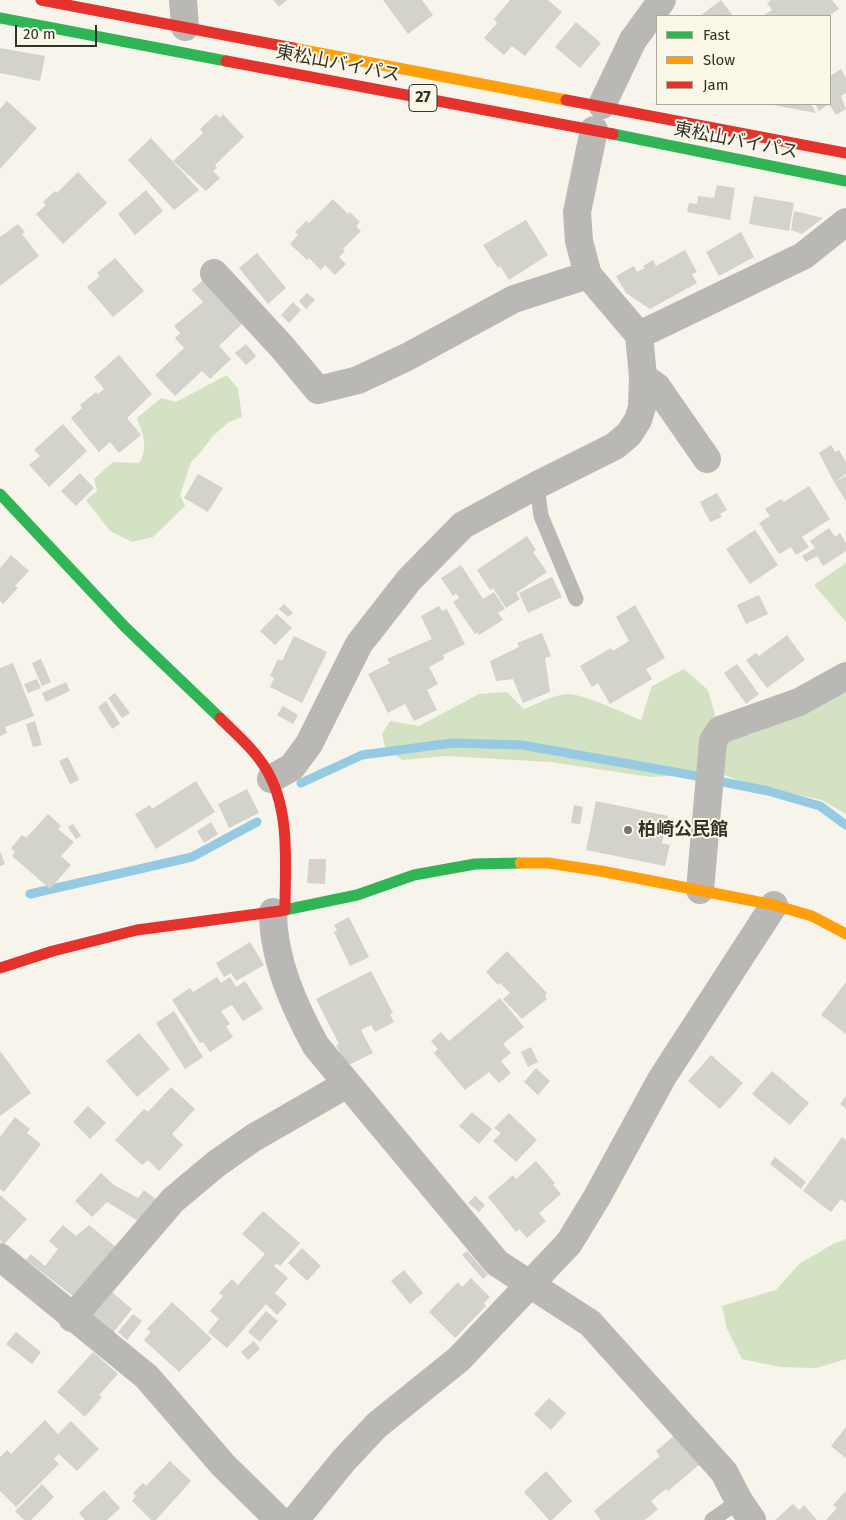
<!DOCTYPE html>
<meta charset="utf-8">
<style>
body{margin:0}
#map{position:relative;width:846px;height:1520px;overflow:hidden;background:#f6f4eb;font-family:"Fira Sans",sans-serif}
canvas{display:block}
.legend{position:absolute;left:656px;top:15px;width:175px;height:90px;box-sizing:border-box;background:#fbf7e6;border:1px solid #aba89b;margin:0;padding:6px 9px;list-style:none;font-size:15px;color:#32312a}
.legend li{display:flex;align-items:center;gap:10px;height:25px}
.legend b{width:25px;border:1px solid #aba89b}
.scale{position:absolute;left:15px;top:25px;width:82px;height:22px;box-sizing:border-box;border:2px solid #32312a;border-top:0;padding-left:6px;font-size:15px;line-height:18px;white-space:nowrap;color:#32312a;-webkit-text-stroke:4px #fbf7e6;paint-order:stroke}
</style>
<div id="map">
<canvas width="846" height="1520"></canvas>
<ul class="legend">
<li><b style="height:6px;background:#30b455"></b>Fast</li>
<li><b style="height:6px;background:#ff9f0a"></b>Slow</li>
<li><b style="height:6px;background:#e5322d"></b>Jam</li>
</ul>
<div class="scale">20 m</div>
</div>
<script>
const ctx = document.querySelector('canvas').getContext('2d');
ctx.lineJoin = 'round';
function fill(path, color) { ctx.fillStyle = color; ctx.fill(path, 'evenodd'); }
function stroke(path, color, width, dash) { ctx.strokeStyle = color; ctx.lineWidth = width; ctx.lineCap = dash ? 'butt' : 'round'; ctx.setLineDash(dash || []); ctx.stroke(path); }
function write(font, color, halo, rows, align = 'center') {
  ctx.font = font + ' "Fira Sans","Noto Sans JP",sans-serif'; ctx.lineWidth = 4; ctx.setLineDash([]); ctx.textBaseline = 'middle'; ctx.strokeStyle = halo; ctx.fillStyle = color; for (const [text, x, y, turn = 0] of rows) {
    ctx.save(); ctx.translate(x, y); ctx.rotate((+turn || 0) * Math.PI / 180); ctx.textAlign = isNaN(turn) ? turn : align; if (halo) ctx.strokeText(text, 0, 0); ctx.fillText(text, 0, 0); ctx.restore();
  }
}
fill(new Path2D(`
 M227,375L238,389L242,417L229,422L213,436L200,453L191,462L180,495L185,506L153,537L132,542L110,531L86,500L97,491L94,479L113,462L139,463C149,447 143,435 137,418L161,398L176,402Z
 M846,563V622L814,585Z
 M684,669L708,690L717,722L705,774L651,777L550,762L447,756L402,760L385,747L382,734L390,721L419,726L479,694L507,692L524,709C537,704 553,695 568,694C581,693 626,714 641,720L652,686Z
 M846,691V814L822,800L746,783L719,773L723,739L753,734Z
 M846,1239V1359L817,1368L780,1367L742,1359L727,1329L722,1306L776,1290L799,1264L833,1244Z`), '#d3e2c3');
stroke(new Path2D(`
 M723,782L768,791L820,806L846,825
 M301,783L362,755L452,743L522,745L697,776
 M30,894L192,857L257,822`), '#95cae2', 9);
fill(new Path2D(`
 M273,0H287L279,7Z
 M383,0H422L433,15L408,34Z
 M510,0H548L562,12L525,56L512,46L504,55L484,38L497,23L494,19Z
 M721,0L733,16H700Z
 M771,0H832L839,9L829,16H763L772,10L767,3Z
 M576,22L601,43L580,68L555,47Z
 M0,48L45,56L40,81L0,73Z
 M841,69L846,78V93L841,96L846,109L836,115L829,104L819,111L815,104H830V76Z
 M7,101L37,128L0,169V109Z
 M773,104H811L816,113L773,105Z
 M216,114L220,118L223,114L244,137L215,165L217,168L213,171L220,178L206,191L173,161L203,133L200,129Z
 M151,138L199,190L174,210L128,160Z
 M78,172L107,203L63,244L36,214L46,205L43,202L55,191L57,193Z
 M717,185L735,188L730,220L687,212L689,203L697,204L698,196L714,198Z
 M146,190L163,211L135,235L118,214Z
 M754,196L794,203L789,231L749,224Z
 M333,199L348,214L350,212L360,222L356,226L361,231L343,249L345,251L339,257L346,264L335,275L325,265L321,270L309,258L307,260L290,244L298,235L295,232L306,221L309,223Z
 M794,211L823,218L802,234L791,230Z
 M526,220L548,255L509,280L500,266L498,268L483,245Z
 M18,224L25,232L22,234L39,256L0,286V237Z
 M741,232L754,257L719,276L706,252Z
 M685,250L697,272L692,274L697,283L650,309L626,293L616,276L634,266L637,272L645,268L643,266L653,260L656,266Z
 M257,253L286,288L268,304L239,268Z
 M115,258L144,291L113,317L87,287L100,276L97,273Z
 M206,277L244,322L219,346L231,359L210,379L202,371L175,396L155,375L184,348L175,338L180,333L174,326L203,302L192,290Z
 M307,293L315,300L306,309L299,301Z
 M293,302L301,310L289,323L281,315Z
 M246,344L256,356L246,365L235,353Z
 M119,355L152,394L127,418L141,435L119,453L110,442L99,452L71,418L82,408L80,405L96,392L98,394L104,389L94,377Z
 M63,424L87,451L49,487L29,465L40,456L34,450Z
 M831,445L835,452L839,450L846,462V474L834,482L819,453Z
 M80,473L94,488L76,506L61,491Z
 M198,474L223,488L208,512L184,498Z
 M846,476V501L834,482Z
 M809,486L830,519L802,537L809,547L796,555L791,547L779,554L759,523L770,516L765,509L781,499L784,502Z
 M717,493L727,510L720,514L722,517L710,522L700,502Z
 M829,528L835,537L840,533L846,543V551L823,566L817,556L806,562L802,556L815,548L810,541Z
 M755,530L778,565L750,584L726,549Z
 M527,536L536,550L533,552L547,572L516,593L520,599L506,608L493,588L490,590L477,570Z
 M11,555L29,571L15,586L18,588L3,604L0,601V568Z
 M461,565L483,599L494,592L505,609L498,613L503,620L479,635L478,632L475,634L453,602L459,598L456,593L453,596L441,578Z
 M552,577L562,597L528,613L519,593Z
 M759,595L768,614L746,624L737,605Z
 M284,604L293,613L288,617L279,609Z
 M635,605L665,658L646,669L652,679L610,704L598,683L592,687L580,666L611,648L613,651L629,641L616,617Z
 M439,606L442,611L447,609L465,644L443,655L444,659L429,667L438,684L427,690L437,710L414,721L405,704L388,713L368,674L390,663L387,659L432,639L421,616Z
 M277,614L292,628L275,645L260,631Z
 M542,633L551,656L545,658L550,692L523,703L513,679L496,681L490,661L519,647L517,643Z
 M787,635L805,660L767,688L746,660L756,653L759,656Z
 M294,636L327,652L302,703L270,687L274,678L270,676L278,659L282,661Z
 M41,659L51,682L42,686L32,663Z
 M13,663L34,716L5,727L7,733L0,736V668Z
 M737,664L759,694L746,704L724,673Z
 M37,679L41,688L28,693L24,684Z
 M66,682L70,691L46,702L42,693Z
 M115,693L130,713L122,718L108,698Z
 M106,701L120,724L112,729L98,707Z
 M283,706L298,715L293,724L277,715Z
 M35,721L42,745L33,747L26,724Z
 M68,757L79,780L70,784L59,761Z
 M196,781L215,812L156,849L135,814L150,805L152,809Z
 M247,789L259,813L229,828L218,804Z
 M596,801L668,816L662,843L670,845L665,866L586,850Z
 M574,805L583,807L580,824L571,823Z
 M48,814L61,826L58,829L74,842L61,856L71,865L50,889L12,856L15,852L11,848L22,835L26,838Z
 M211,822L218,834L204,843L197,831Z
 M73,824L81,836L76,839L68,827Z
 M0,851L5,864L0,866Z
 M309,859H326L325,884L307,883Z
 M349,917L369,957L350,966L334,932L337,930L334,925Z
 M250,942L264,965L236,981L231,973L224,977L216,963Z
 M507,951L547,993L545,996L547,999L522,1019L503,999L510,993L500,983L498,985L486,972Z
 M371,971L393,1013L390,1014L394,1022L375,1032L371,1025L361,1030L373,1053L347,1066L336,1045L339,1044L316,999Z
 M217,977L221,983L230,977L236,987L245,981L263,1009L243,1021L232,1005L221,1011L230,1024L226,1026L233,1037L210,1052L203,1042L200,1043L172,1000L190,988L193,992Z
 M846,982V1034L821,1015Z
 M500,998L524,1027L503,1044L511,1053L501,1061L511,1073L499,1083L489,1072L465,1090L434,1053L438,1049L431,1041L441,1032L449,1041Z
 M174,1011L203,1057L185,1069L156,1023Z
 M139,1033L170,1069L137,1097L106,1061Z
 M531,1047L538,1062L528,1067L521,1052Z
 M0,1051L31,1093L0,1116Z
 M711,1055L743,1083L720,1109L688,1081Z
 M536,1068L550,1081L538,1095L524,1082Z
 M772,1071L809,1103L790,1125L752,1094Z
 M171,1087L195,1109L172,1134L183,1145L159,1171L148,1160L142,1165L115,1140L144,1109L148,1112Z
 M846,1096V1109L840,1104Z
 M88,1106L106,1123L90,1139L73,1122Z
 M472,1112L492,1129L479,1144L459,1126Z
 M509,1113L537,1140L516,1162L493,1141L501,1133L494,1128Z
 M15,1117L30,1129L27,1133L41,1144L4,1192L0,1189V1137Z
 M842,1137L846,1140V1203L841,1199L831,1212L803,1191Z
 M775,1157L806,1182L801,1189L770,1164Z
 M536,1161L555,1183L553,1185L561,1194L539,1213L546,1221L527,1238L519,1229L516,1232L488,1197L513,1175L516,1179Z
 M101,1173L114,1185L138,1198L144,1190L157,1200L140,1222L107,1202L92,1217L75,1201Z
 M0,1195L27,1219L4,1244L0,1240Z
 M475,1196L485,1205L479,1212L468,1203Z
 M263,1211L300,1243L280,1266L276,1263L274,1266L288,1278L275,1293L287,1304L277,1315L266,1304L227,1348L208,1332L219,1319L210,1311L223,1296L219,1293L232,1279L238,1285L265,1254L242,1234Z
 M63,1225L76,1236L89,1225L117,1248L73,1296L26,1260L31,1254L45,1266L58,1249L49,1241Z
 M302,1248L321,1266L307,1281L288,1263Z
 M467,1251L488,1275L483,1279L462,1255Z
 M404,1270L423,1293L410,1304L391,1281Z
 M471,1278L490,1297L484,1303L486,1306L455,1338L429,1312L458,1282L462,1287Z
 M106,1287L132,1309L112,1334L85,1312Z
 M172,1302L212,1339L179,1372L144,1340L151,1332L147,1329Z
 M266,1311L278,1321L260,1342L248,1332Z
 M133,1314L142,1321L127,1340L118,1332Z
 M16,1332L41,1352L32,1364L6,1344Z
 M254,1341L260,1349L248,1360L241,1352Z
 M93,1352L118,1374L99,1395L102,1397L85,1417L57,1392Z
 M549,1398L566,1413L551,1430L534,1414Z
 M45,1420L58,1434L71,1421L99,1449L77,1471L59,1454L54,1459L59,1464L16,1507L0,1491V1457L7,1450L11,1454Z
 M846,1427V1458L831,1446Z
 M675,1435L700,1464L668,1491L666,1489L651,1501L658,1509L645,1520H601L594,1511L660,1456L656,1451Z
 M170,1461L191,1481L156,1520H151L132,1501L136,1496L133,1493L143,1483L146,1486Z
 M546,1471L572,1501L552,1520H549L524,1492Z
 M42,1484L54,1497L31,1520H24L15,1511Z
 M104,1490L120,1508L107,1520H85L79,1513Z
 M846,1491V1520H826L837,1508L833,1505Z
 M793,1504L799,1510L804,1505L817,1520H775Z`), '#d3d2cb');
stroke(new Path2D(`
 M537,485L541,516L576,599
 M712,1520L739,1501`), '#bab8b5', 15);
stroke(new Path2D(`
 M183,0L185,27
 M602,105L633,40L662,0
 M214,273L282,347L318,390L358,380L407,357L514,299L588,275
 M639,335L803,256L846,222
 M643,377L657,387L707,459
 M271,779L292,767L309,744L359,644L409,580L463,525L537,485L615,446L629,434L638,420L642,407L643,377L639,335L588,275L579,241L577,212L594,130
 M700,890L713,741L720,730L799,702L846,676
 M273,912C273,959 294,1006 316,1046L497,1263L590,1323L724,1472L739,1501L752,1520
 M0,1257L147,1377L223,1465L279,1520
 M72,1318L173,1200L216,1164L253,1138L347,1084
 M295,1520L344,1460L377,1425L459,1359L569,1243L597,1197L662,1078L774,905`), '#bab8b5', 28);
stroke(new Path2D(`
 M0,18L226,61
 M613,134L846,181
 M0,494L125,627L220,718
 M280,911L357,895L414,875L475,864L520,863`), '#30b455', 11);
stroke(new Path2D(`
 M293,48L566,100
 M520,863H548L601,871L774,905L812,916L846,934`), '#ff9f0a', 11);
stroke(new Path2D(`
 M41,0L293,48
 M226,61L613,134
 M566,100L846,153
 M220,718C236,734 254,749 266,769C291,810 285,864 285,910
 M0,968L53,951L137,930L280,911`), '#e5322d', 11);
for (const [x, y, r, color] of [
 [628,830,5,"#77756e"]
]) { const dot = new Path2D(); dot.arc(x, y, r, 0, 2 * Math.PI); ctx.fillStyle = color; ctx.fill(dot); stroke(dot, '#fbf7e6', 2); }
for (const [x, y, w] of [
 [423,98,28]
]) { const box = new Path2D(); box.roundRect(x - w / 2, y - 13.5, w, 27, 4); ctx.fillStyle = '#fbf7e6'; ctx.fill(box); stroke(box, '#32312a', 1); }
write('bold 16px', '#32312a', null, [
 ["27",423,98]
]);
write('18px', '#32312a', '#fbf7e6', [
 ["東松山バイパス",338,64,11],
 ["東松山バイパス",736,141,11]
]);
write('bold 18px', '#32312a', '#fbf7e6', [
 ["柏崎公民館",638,830]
], 'left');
</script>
